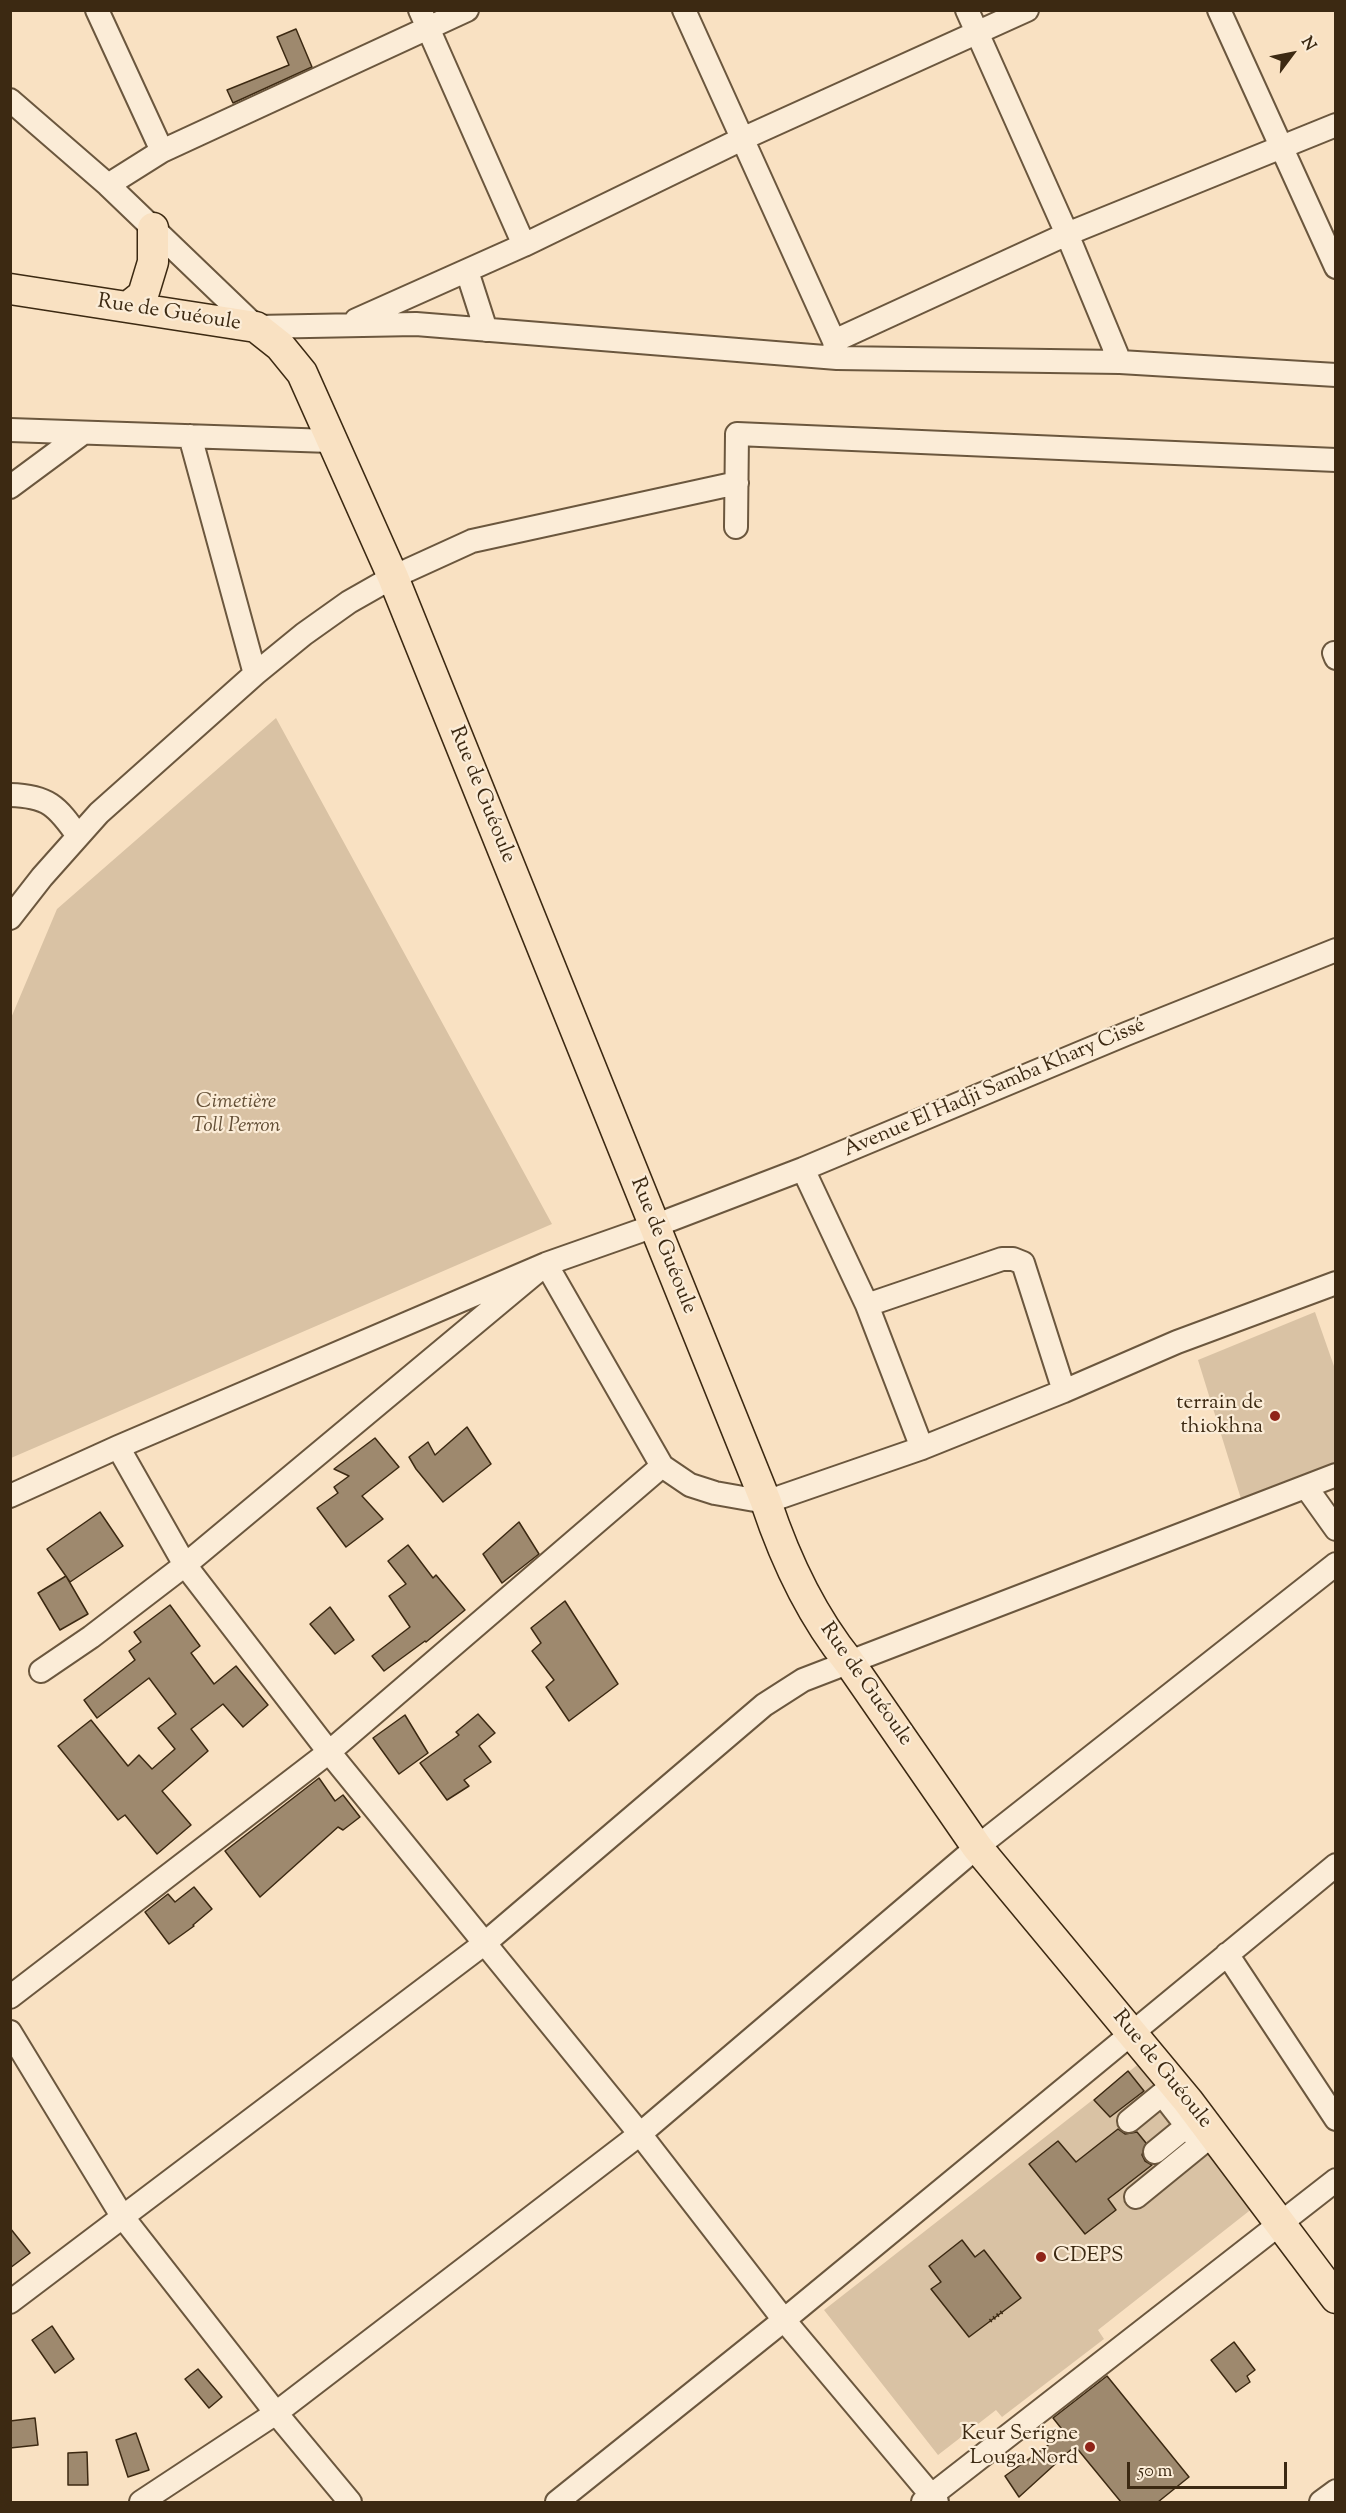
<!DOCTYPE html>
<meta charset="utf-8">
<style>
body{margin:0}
#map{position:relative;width:1346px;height:2513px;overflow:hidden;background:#f9e1c2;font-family:"Sorts Mill Goudy",serif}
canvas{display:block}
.frame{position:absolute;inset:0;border:12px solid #3c2912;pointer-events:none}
.north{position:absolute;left:1262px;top:24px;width:60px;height:60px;-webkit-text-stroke:4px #fbecd7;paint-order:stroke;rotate:58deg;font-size:16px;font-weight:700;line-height:24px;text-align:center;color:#3c2912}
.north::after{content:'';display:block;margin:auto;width:21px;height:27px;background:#3c2912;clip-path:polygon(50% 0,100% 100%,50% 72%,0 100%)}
.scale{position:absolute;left:1127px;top:2462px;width:160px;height:27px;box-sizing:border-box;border:3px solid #3c2912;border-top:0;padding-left:8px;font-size:18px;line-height:21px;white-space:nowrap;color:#3c2912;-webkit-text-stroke:4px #fbecd7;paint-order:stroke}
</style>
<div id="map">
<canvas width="1346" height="2513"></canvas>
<div class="frame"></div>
<div class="north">N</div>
<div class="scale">50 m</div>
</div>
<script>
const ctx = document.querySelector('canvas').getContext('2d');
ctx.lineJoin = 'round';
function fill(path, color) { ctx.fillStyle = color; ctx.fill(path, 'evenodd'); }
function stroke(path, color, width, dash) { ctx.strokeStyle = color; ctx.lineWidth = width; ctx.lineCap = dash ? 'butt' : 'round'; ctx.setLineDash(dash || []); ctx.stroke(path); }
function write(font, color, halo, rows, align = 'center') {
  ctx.font = font + ' "Sorts Mill Goudy",serif'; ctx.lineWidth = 4.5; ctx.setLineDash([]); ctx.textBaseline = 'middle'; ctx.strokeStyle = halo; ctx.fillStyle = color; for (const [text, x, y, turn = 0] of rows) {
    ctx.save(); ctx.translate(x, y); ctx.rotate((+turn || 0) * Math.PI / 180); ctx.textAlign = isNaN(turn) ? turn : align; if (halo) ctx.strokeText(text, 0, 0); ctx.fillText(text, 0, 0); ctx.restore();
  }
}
fill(new Path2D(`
 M276,718L552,1224L11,1458V1018L57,909Z
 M1315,1312L1335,1369V1463L1242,1502L1198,1360Z
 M1145,2059L1258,2204L1098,2330L1104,2339L1002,2417L996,2410L938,2455L824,2310Z`), '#d9c2a4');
const building = new Path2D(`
 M296,29L312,67L233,103L227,90L289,65L277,37Z
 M467,1427L491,1464L443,1502L416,1469L409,1457L428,1442L435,1455Z
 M375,1438L399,1467L362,1496L383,1519L346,1547L317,1508L338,1493L334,1487L349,1476L334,1469Z
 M100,1512L123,1546L70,1582L47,1549Z
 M519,1522L539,1554L502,1583L483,1554Z
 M408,1545L433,1578L436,1575L465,1610L426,1642L425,1641L384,1671L372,1656L410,1627L389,1596L406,1584L388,1561Z
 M66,1576L88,1614L60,1630L38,1593Z
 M565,1601L618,1684L569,1721L546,1687L554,1680L532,1651L541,1643L531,1628Z
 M170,1605L200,1646L191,1653L214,1684L236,1666L268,1705L243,1727L223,1704L191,1729L208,1751L162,1791L191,1825L157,1854L125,1815L118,1820L58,1746L91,1720L128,1766L139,1755L152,1769L175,1749L158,1728L176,1714L149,1678L97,1718L84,1700L135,1660L129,1651L141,1642L134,1632Z
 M330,1607L354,1640L335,1654L310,1624Z
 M478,1714L495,1733L479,1746L491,1762L464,1780L469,1786L447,1800L420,1763L459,1735L456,1732Z
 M405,1715L428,1753L399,1774L373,1738Z
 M319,1778L335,1801L343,1795L360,1817L343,1830L338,1827L260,1897L225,1851Z
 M194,1887L212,1909L193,1925L194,1926L169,1944L145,1912L168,1894L175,1902Z
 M1128,2071L1144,2091L1110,2117L1094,2100Z
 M1118,2129L1125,2134L1137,2132L1146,2143L1142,2155L1145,2161L1152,2165L1108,2199L1116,2210L1085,2234L1029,2164L1058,2141L1076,2162Z
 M10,2228L30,2253L10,2268Z
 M962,2240L975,2257L984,2250L1021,2298L969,2337L931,2289L941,2282L929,2266Z
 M52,2326L74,2359L55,2373L32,2340Z
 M1234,2342L1255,2370L1247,2376L1250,2382L1236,2392L1211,2360Z
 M198,2369L222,2397L209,2408L185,2379Z
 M1107,2376L1189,2477L1158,2502H1121L1075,2446L1019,2497L1005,2476L1065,2433L1053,2418Z
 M35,2418L38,2445L10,2448V2421Z
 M136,2433L149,2470L128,2477L116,2440Z
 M87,2452L88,2485H68V2453Z`);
fill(building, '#9e896e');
stroke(building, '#3c2912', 1.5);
const minor = new Path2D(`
 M97,10L162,151
 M420,10L524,245
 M684,10L834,341L836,354
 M967,10L1067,234L1120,362
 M1219,10L1336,267
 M10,100L108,185L256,327L416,324L837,358L1120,362L1336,375
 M108,185L162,151L467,10
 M467,271L486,330
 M356,320L524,245L742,139L1027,10
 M834,341L1067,234L1336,125
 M10,430L330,441
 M190,436L255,674
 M10,487L83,433
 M736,527L737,434L1336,460
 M1334,653L1336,658
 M10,795C48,796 57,806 78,836
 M10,918L42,877L99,813L255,674L304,634L349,602L393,577L472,541L737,483
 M803,1169L867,1305L922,1448
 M867,1305L1002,1259H1013L1023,1263L1064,1391
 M118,1447L185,1565L329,1752L640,2134L784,2320L937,2502
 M1306,1487L1336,1529
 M10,1496L118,1447L546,1264L654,1226L803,1169L1126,1034L1336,950
 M41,1671L91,1637L185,1565L546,1264L662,1466L690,1485L715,1493L766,1502L922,1448L1064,1391L1177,1342L1336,1283
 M1227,1954L1336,2119
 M10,1997L329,1752L662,1466
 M10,2032L122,2216L276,2413L350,2502
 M1129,2121L1162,2094L1201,2144L1136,2197
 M1155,2152L1188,2125
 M10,2302L485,1943L764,1705L803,1680L1336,1475
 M141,2502L276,2413L640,2134L977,1847L1336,1564
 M557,2502L784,2320L1336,1865
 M923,2502L1336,2180
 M1321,2502L1336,2491`);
const major = new Path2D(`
 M10,289L256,327L280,346L302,373L393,577L766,1502C785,1559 811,1615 849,1662L977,1847L1188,2101L1336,2298
 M128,307L143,295L153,262V228`);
stroke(minor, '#6b573e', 26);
stroke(major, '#3c2912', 33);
stroke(new Path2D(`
 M990,2321L1002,2312`), '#3c2912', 4, [1.5, 3]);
stroke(minor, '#fbecd7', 22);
stroke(major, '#f9e1c2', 30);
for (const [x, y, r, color] of [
 [1275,1416,6,"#8f2418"],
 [1041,2257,6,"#8f2418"],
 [1090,2447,6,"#8f2418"]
]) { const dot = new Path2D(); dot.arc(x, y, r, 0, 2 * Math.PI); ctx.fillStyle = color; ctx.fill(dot); stroke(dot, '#fbecd7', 2); }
write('21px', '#3c2912', '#fbecd7', [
 ["Rue de Guéoule",169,314,9],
 ["Rue de Guéoule",481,795,68],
 ["Avenue El Hadji Samba Khary Cissé",995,1089,-23],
 ["Rue de Guéoule",662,1246,68],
 ["Rue de Guéoule",865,1685,55],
 ["Rue de Guéoule",1161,2070,51]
]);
write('italic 21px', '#634f36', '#fbecd7', [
 ["Cimetière",236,1103],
 ["Toll Perron",236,1127]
]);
write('21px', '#3c2912', '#fbecd7', [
 ["terrain de",1263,1404],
 ["thiokhna",1263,1428],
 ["CDEPS",1053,2257,"left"],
 ["Keur Serigne",1078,2435],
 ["Louga Nord",1078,2459]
], 'right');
</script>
